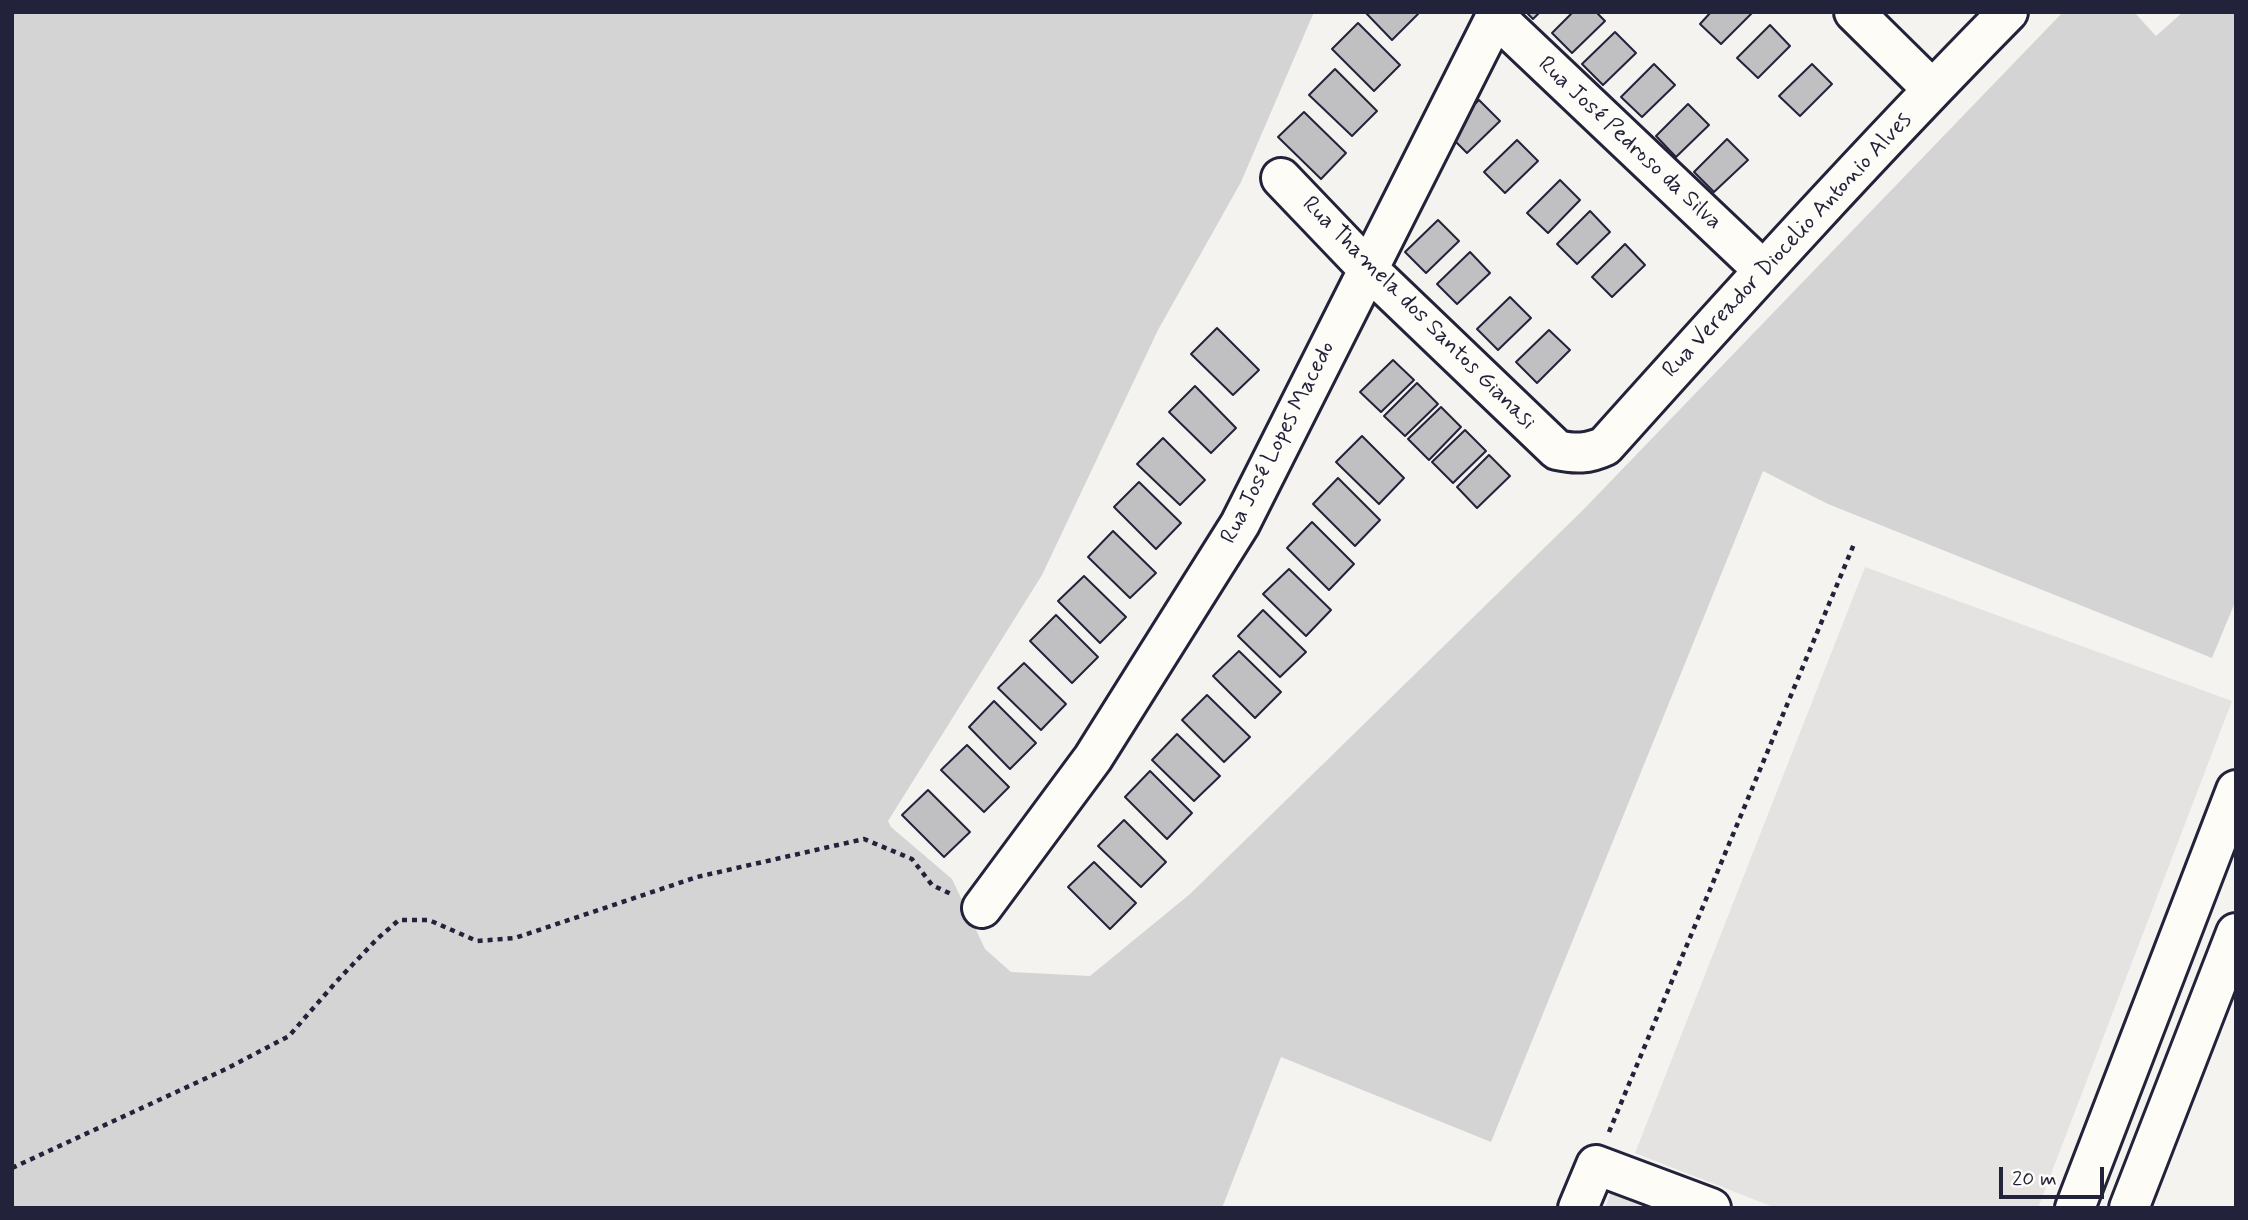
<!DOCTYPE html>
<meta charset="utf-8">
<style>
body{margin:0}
#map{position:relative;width:2248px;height:1220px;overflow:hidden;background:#f4f3ef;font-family:Mynerve,sans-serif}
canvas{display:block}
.frame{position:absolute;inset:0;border:14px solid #22223b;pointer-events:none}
.scale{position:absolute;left:1999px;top:1167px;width:105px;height:32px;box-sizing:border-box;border:4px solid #22223b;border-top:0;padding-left:9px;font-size:21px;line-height:24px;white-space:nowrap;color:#22223b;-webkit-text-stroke:5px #fdfcf7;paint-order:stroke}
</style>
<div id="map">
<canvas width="2248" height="1220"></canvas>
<div class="frame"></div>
<div class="scale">20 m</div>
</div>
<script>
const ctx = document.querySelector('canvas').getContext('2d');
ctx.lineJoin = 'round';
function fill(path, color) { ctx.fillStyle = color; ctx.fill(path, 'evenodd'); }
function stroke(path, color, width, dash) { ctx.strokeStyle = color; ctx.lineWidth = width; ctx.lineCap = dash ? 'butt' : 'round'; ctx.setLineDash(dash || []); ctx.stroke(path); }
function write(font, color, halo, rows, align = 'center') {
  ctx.font = font + ' Mynerve,sans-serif'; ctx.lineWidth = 5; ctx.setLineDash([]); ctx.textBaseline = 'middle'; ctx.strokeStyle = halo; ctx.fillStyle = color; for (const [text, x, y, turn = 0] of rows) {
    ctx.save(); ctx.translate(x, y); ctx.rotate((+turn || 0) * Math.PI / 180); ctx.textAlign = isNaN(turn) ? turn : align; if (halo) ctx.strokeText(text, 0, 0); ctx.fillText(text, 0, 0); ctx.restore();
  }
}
fill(new Path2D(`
 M1865,567L2232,701L2038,1208H1776L1635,1153Z
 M1611,1192L1654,1208H1605Z`), '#e4e3e2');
fill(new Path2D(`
 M12,12H1314L1241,182L1158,330L1042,575L888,821L891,827L952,879L985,949L1011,972L1090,976L1190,894L1583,510L2063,12H2134L2156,36L2183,12H2236V600L2212,658L1828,504L1763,471L1491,1142L1281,1057L1222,1208H12Z`), '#d5d4d5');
const building = new Path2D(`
 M1365,12H1416L1418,14L1392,40Z
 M1526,12H1540L1533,19Z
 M1573,12H1596L1605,21L1572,53L1552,33Z
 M1711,12H1753L1721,44L1700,24Z
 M1358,23L1400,65L1374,91L1332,49Z
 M1770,25L1790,46L1758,78L1737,58Z
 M1615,32L1636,53L1603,85L1582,64Z
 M1654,64L1675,85L1642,117L1621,97Z
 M1812,64L1832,84L1800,116L1779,96Z
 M1335,69L1377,111L1352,136L1309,95Z
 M1479,100L1500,121L1467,153L1446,132Z
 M1688,104L1709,125L1676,157L1656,136Z
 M1304,112L1346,153L1321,179L1278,137Z
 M1727,139L1748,160L1714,192L1694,172Z
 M1517,140L1538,161L1505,193L1484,172Z
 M1560,180L1580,200L1548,233L1527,213Z
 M1590,211L1610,232L1577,264L1557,244Z
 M1438,220L1459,241L1426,273L1405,252Z
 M1625,244L1645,265L1612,297L1592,277Z
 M1470,252L1490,273L1457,304L1437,284Z
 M1510,297L1531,318L1498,350L1477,329Z
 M1217,328L1259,370L1233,395L1191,354Z
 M1549,330L1570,350L1537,383L1516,362Z
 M1393,360L1414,380L1381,412L1360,392Z
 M1417,383L1438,404L1405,436L1384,416Z
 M1195,386L1236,428L1211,453L1169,412Z
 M1441,407L1461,427L1429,460L1408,439Z
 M1465,430L1486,451L1453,483L1432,462Z
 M1362,436L1404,478L1379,504L1336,462Z
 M1163,438L1205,480L1180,505L1137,464Z
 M1489,455L1510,476L1477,508L1457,487Z
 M1338,478L1380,520L1355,546L1313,504Z
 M1139,482L1181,523L1156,549L1114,507Z
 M1312,522L1354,564L1329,590L1287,548Z
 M1113,531L1156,573L1130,598L1088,557Z
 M1289,569L1331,610L1306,636L1263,594Z
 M1084,576L1126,617L1100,643L1058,601Z
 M1263,610L1306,652L1280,677L1238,636Z
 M1056,615L1098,657L1072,683L1030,641Z
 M1239,651L1281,692L1255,718L1213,676Z
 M1024,663L1066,704L1041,730L998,688Z
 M1207,695L1250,737L1224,762L1182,720Z
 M994,701L1036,743L1010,769L969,727Z
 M1177,734L1220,776L1194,801L1152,760Z
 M967,745L1009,787L984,812L941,770Z
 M1150,771L1192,813L1167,839L1125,797Z
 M928,790L970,832L944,857L902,815Z
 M1124,820L1166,862L1141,887L1098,846Z
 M1094,862L1136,903L1110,929L1068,887Z`);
fill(building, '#c0bfc2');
stroke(building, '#22223b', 2);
const street = new Path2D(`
 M1854,12L1932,89
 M1496,17L1763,270
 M1281,178L1369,270L1557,450C1575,454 1588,454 1605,446C1737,299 1869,153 2008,12
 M982,908L1093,758L1240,524L1498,12
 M1578,1208L1596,1165L1711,1208`);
const secondary = new Path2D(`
 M2075,1208L2236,790
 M2129,1208L2236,933`);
stroke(street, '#22223b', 44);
stroke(secondary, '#22223b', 44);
stroke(new Path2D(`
 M1609,1132L1854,544
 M12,1168L226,1069L289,1036L336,982L377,939L399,920H429L477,941L515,938L697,877L864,839L912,859L932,885L951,894`), '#22223b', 4.5, [5, 5]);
stroke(street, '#fdfcf7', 38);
stroke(secondary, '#fdfcf7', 38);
write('23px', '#22223b', '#fdfcf7', [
 ["Rua José Pedroso da Silva",1629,144,43],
 ["Rua Vereador Diocelio Antonio Alves",1788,246,-47],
 ["Rua Thamela dos Santos Gianasi",1418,314,45],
 ["Rua José Lopes Macedo",1279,443,-63]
]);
</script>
